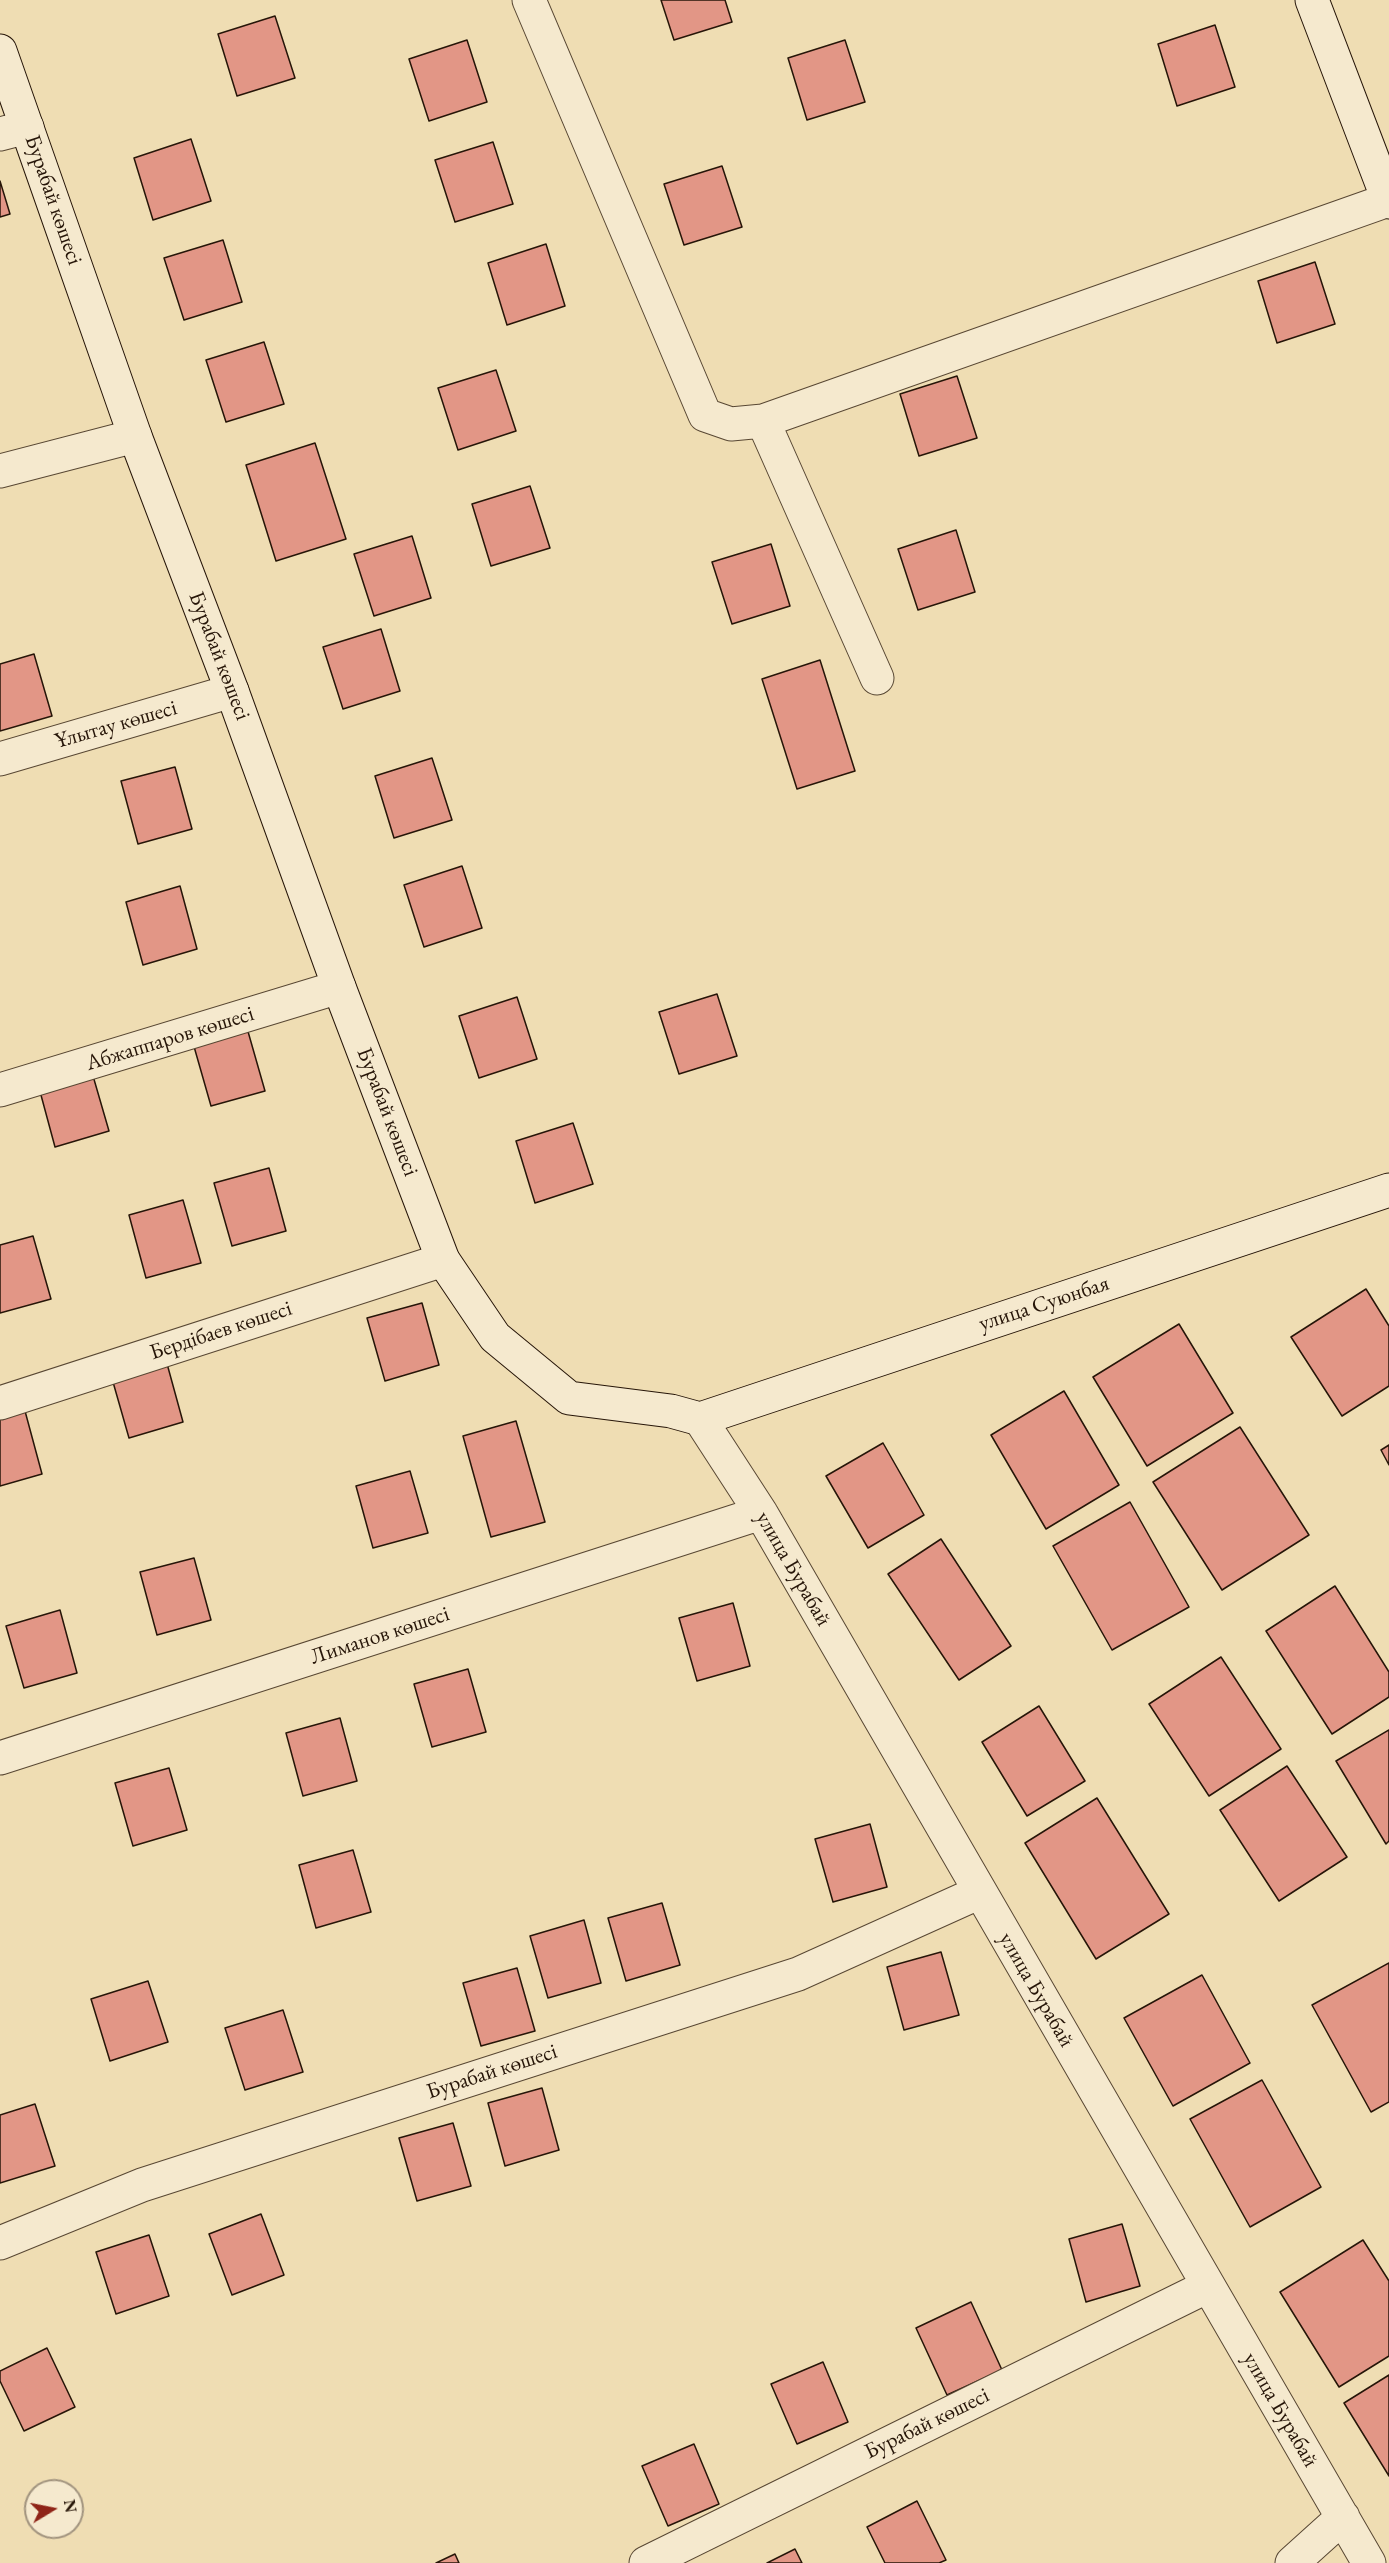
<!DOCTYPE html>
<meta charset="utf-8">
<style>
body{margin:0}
#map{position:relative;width:1389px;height:2563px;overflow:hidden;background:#efddb3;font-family:"EB Garamond",serif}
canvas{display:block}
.north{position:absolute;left:24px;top:2479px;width:60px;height:60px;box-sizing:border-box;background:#f5e9ce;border:2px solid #a2947f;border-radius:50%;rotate:80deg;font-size:16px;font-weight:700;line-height:24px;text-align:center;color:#261508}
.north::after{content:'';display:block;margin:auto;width:21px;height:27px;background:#8f2418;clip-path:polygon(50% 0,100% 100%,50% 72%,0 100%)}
</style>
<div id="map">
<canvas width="1389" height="2563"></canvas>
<div class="north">N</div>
</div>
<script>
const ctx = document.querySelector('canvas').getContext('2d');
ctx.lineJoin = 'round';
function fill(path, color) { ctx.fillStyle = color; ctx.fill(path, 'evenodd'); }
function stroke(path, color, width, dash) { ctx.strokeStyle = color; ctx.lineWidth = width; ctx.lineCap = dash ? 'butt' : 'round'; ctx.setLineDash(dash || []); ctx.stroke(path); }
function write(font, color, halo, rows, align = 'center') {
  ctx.font = font + ' "EB Garamond",serif'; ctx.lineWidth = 4.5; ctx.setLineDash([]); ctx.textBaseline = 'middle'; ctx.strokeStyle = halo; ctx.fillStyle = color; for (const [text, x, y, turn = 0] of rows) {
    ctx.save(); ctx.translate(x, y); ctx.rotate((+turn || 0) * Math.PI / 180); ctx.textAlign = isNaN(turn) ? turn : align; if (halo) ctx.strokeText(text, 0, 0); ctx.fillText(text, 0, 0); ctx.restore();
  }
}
const building = new Path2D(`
 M661,0H725L732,22L674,40Z
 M275,16L295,78L237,96L218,34Z
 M1215,25L1235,87L1177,106L1158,44Z
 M467,40L487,102L429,121L409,59Z
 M845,40L865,102L807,120L788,58Z
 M191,139L211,201L153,220L134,158Z
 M493,142L513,204L455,222L435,160Z
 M722,166L742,227L684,245L664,184Z
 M0,181L10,214L0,217Z
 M223,240L242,302L184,320L164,258Z
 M546,244L565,306L507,325L488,263Z
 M1315,262L1335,324L1277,343L1258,281Z
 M264,342L284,404L226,422L206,360Z
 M496,370L516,431L458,450L438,388Z
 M957,376L977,438L919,456L900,394Z
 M315,443L346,539L276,561L246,465Z
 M530,486L550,548L491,566L472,504Z
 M956,530L975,592L918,610L898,549Z
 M412,536L431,598L374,616L354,554Z
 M771,544L790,606L732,624L712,562Z
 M381,629L400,691L343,709L323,647Z
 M34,654L52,716L0,731V664Z
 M820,660L855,771L797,789L762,679Z
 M432,758L452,820L394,838L375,776Z
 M175,767L192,829L138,844L121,781Z
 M462,866L482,928L424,947L404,885Z
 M180,886L197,949L143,965L126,902Z
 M717,994L737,1056L679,1074L659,1012Z
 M517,997L537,1059L479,1078L459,1016Z
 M247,1028L265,1091L211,1106L193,1043Z
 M91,1069L109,1131L55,1147L38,1084Z
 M573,1123L593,1184L535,1203L516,1141Z
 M269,1168L286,1231L232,1246L214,1183Z
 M183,1200L201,1263L146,1278L129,1215Z
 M33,1236L51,1299L0,1313V1245Z
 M1366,1289L1389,1326V1386L1342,1416L1291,1337Z
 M422,1303L439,1365L385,1381L367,1318Z
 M1179,1324L1233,1413L1147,1466L1093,1377Z
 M166,1360L183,1422L129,1438L111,1375Z
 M1064,1391L1119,1485L1046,1529L991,1435Z
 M25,1411L42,1474L0,1486V1418Z
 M516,1421L545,1522L491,1537L463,1436Z
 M1240,1427L1309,1535L1222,1590L1153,1482Z
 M883,1443L924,1515L868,1548L826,1476Z
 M1389,1445V1465L1381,1450Z
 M410,1471L428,1533L373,1548L356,1486Z
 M1130,1502L1189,1607L1112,1650L1053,1546Z
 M941,1539L1011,1646L959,1680L888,1574Z
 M194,1558L211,1620L157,1635L140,1572Z
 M1335,1586L1389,1672V1697L1332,1734L1266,1631Z
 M733,1603L750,1666L697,1681L679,1618Z
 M60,1610L77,1673L24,1688L6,1626Z
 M1221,1657L1281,1749L1209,1796L1149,1704Z
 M468,1669L486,1732L432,1747L414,1684Z
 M1039,1706L1085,1781L1027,1816L982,1742Z
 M340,1718L357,1781L303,1796L286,1733Z
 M1389,1730V1841L1386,1844L1336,1761Z
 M1287,1766L1347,1857L1279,1901L1220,1810Z
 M169,1768L187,1830L133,1846L115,1783Z
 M1097,1798L1169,1914L1096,1959L1025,1843Z
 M870,1824L887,1887L833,1902L815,1839Z
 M353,1850L371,1912L316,1928L299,1865Z
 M662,1903L680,1965L626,1981L608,1918Z
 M584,1920L601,1983L548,1998L530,1936Z
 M941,1952L959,2015L904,2030L887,1967Z
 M1389,1963V2102L1371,2112L1312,2005Z
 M517,1968L535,2031L481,2046L463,1983Z
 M1202,1975L1250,2063L1173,2106L1124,2018Z
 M148,1981L168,2042L110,2061L91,1999Z
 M283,2010L303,2072L245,2090L225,2028Z
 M1262,2080L1321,2187L1250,2227L1190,2119Z
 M542,2088L559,2150L505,2166L488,2103Z
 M35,2104L55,2166L0,2183V2115Z
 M453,2123L471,2186L417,2201L399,2138Z
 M261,2214L284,2275L232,2295L209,2234Z
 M1122,2224L1140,2286L1086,2302L1069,2239Z
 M149,2235L169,2296L116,2314L96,2252Z
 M1363,2240L1389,2281V2356L1339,2387L1280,2292Z
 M971,2302L1002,2370L947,2395L916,2328Z
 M47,2348L75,2407L24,2431L0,2381V2371Z
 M823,2362L848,2422L797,2444L771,2384Z
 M1389,2375V2476L1344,2403Z
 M694,2444L719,2504L668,2526L642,2466Z
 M917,2501L946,2560L939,2563H885L867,2527Z
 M795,2549L802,2563H767Z
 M455,2554L459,2563H436Z`);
fill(building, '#e29686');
stroke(building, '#261508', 1.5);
const street = new Path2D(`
 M529,0L705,415L731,424L763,421L877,678
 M0,134L27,127
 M763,421L1388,200
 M0,471L135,436
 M0,759L232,691
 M0,1090L339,987
 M0,1403L443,1260
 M700,1419L761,1513L1369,2563
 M0,1758L761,1513
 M0,2243L142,2185L798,1974L980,1892
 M646,2563L1208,2286
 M1292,2563L1343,2517`);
const secondary = new Path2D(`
 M1312,0L1389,202
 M0,51L135,436L232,691L339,987L443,1260L495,1337L569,1398L671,1411L700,1419L1389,1190`);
stroke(street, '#584733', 35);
stroke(secondary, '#261508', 35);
stroke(street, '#f5e9ce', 33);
stroke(secondary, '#f5e9ce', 33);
write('22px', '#261508', '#f5e9ce', [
 ["Бурабай көшесі",53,200,71],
 ["Бурабай көшесі",219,656,69],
 ["Ұлытау көшесі",116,725,-16],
 ["Абжаппаров көшесі",170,1039,-17],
 ["Бурабай көшесі",387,1112,69],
 ["улица Суюнбая",1044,1304,-18],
 ["Бердібаев көшесі",221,1331,-18],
 ["улица Бурабай",793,1569,60],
 ["Лиманов көшесі",380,1636,-18],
 ["улица Бурабай",1036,1990,60],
 ["Бурабай көшесі",492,2072,-18],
 ["улица Бурабай",1280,2410,60],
 ["Бурабай көшесі",927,2424,-26]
]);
</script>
